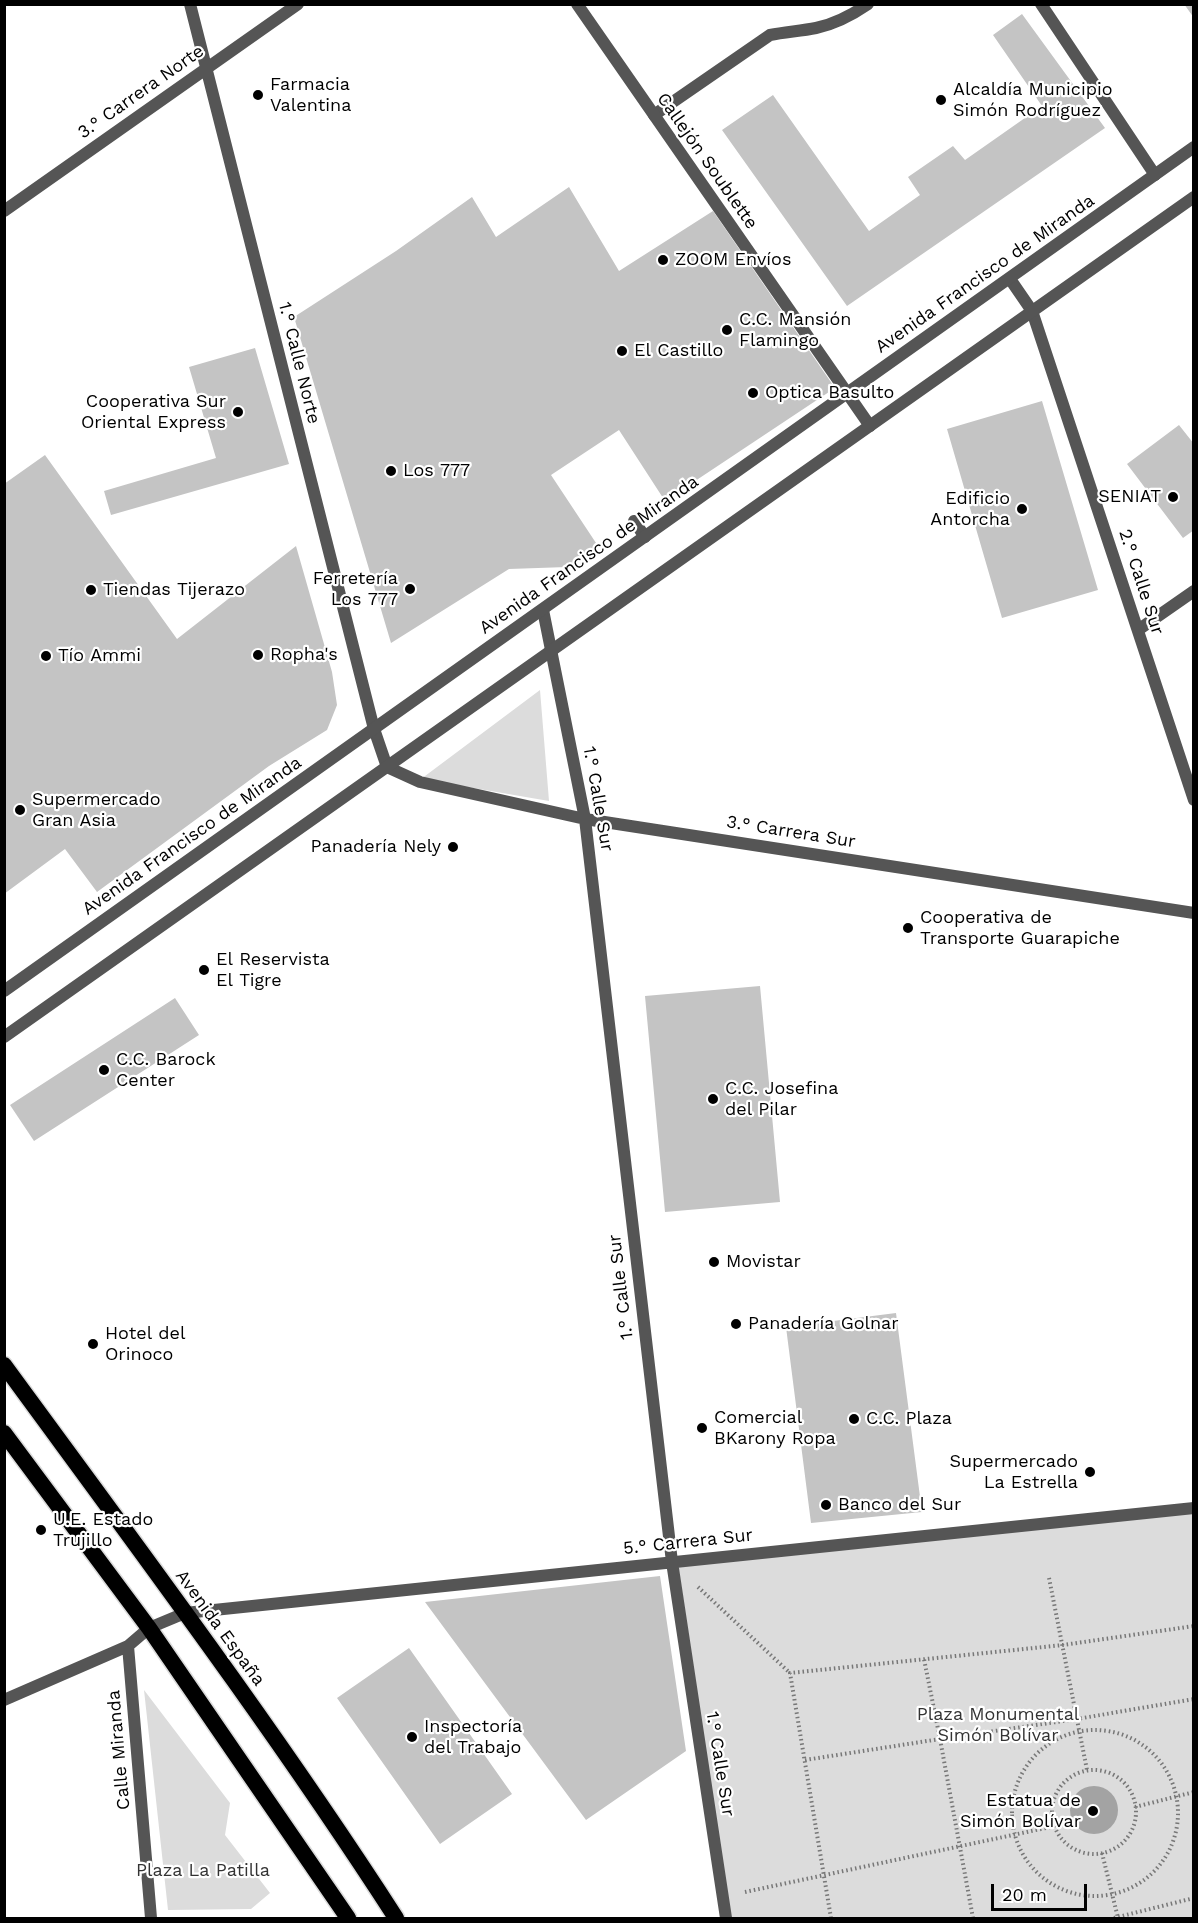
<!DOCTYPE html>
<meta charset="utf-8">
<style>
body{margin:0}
#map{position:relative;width:1198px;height:1923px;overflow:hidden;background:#fff;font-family:"Work Sans",sans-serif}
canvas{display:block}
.frame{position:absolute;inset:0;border:6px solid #000;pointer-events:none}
.scale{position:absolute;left:991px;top:1884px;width:96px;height:27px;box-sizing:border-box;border:3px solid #000;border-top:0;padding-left:8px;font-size:18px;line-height:21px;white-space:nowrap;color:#000;-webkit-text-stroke:4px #fff;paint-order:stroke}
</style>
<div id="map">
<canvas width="1198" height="1923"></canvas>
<div class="frame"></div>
<div class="scale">20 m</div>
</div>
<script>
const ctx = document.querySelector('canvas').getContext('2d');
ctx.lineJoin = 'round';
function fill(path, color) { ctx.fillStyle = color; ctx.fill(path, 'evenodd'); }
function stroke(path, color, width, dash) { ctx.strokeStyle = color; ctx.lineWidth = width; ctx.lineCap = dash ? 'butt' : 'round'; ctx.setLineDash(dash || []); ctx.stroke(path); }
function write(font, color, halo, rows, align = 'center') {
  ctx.font = font + ' "Work Sans",sans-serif'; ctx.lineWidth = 4.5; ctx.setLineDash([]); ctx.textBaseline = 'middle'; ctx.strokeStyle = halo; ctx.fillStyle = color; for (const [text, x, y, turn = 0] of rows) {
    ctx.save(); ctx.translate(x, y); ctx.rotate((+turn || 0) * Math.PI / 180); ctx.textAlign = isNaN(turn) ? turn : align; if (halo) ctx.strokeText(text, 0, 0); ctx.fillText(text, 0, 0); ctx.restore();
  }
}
fill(new Path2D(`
 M540,690L549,801L421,779Z
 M1193,1511V1918H731L678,1564Z
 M144,1690L230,1803L225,1835L270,1893L251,1909L168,1910Z`), '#dcdcdc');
fill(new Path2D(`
 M1070 1810a24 24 0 1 1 48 0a24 24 0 1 1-48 0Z`), '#a3a3a3');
fill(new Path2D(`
 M1184,4H1194V18Z
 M1022,14L1105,128L847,306L722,130L773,95L869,231L920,195L908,177L953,146L965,160L1042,106L993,35Z
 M569,187L619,271L713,211L835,388L665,501L619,430L551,475L598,546L567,567L509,569L391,643L294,317L396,251L472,197L496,237Z
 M255,348L289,464L111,515L104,491L216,458L189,367Z
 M1042,401L1098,590L1002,618L947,429Z
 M1179,425L1194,444V530L1183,538L1127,464Z
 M45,455L177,639L296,546L332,672L337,705L327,730L269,766L97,892L65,849L4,894V484Z
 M760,986L780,1202L665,1212L645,996Z
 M175,998L199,1035L34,1141L10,1105Z
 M896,1313L922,1512L811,1523L786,1327Z
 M660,1576L686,1751L586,1820L425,1602Z
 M409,1648L512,1794L440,1844L337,1698Z`), '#c4c4c4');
const trunk = new Path2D(`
 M4,1365C138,1548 274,1729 396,1918
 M4,1433L149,1628L348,1918`);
stroke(trunk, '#dbdbdb', 19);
stroke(new Path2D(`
 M1049,1578L1087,1770
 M698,1587L790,1673
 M1012 1813a83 83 0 1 1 166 0a83 83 0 1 1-166 0Z
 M805,1760L940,1739L924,1659
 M1052 1812a42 42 0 1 1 84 0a42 42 0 1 1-84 0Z
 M1135,1807L1194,1792
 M1102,1853L1118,1918
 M745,1892L1055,1826
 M831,1918L790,1673L1063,1645L1194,1626
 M973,1918L940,1739L1077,1719L1194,1699
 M1114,1918L1194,1898`), '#777', 4, [1.5, 3]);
stroke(new Path2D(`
 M1041,4L1155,175
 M654,115L770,35C785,32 801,31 816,28C835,24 852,15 868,4
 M634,521L645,537`), '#555', 12);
stroke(new Path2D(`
 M190,4L374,729L387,767L420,782L585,819L1194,913
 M577,4L870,426
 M4,211L298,4
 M1010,279L1032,311L1194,800
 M543,610L585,819L672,1562L726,1918
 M1138,630L1194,591
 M128,1646L151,1918
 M4,1700L128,1646L149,1628L185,1613L1194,1508`), '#555', 12);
stroke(new Path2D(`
 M4,991L1194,147
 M4,1037L1194,197`), '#555', 12);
stroke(trunk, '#000', 16);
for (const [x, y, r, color] of [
 [258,95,6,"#000"],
 [941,100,6,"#000"],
 [663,260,6,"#000"],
 [727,330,6,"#000"],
 [622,351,6,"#000"],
 [753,393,6,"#000"],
 [238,412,6,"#000"],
 [391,471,6,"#000"],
 [1173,497,6,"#000"],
 [1022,509,6,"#000"],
 [410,589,6,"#000"],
 [91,590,6,"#000"],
 [258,655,6,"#000"],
 [46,656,6,"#000"],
 [20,810,6,"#000"],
 [453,847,6,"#000"],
 [908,928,6,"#000"],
 [204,970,6,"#000"],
 [104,1070,6,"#000"],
 [713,1099,6,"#000"],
 [714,1262,6,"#000"],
 [736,1324,6,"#000"],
 [93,1344,6,"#000"],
 [854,1419,6,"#000"],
 [702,1428,6,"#000"],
 [1090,1472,6,"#000"],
 [826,1505,6,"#000"],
 [41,1530,6,"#000"],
 [412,1737,6,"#000"],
 [1093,1811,6,"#000"]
]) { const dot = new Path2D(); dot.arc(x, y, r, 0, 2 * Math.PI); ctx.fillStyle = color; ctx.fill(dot); stroke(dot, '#fff', 2); }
write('18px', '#000', '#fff', [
 ["Farmacia",270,85],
 ["Valentina",270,106],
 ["Alcaldía Municipio",953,90],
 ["Simón Rodríguez",953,111],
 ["ZOOM Envíos",675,260],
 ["C.C. Mansión",739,320],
 ["Flamingo",739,341],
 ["El Castillo",634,351],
 ["Optica Basulto",765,393],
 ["Cooperativa Sur",226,402,"right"],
 ["Oriental Express",226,423,"right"],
 ["Los 777",403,471],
 ["SENIAT",1161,497,"right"],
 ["Edificio",1010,499,"right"],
 ["Antorcha",1010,520,"right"],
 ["Ferretería",398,579,"right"],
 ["Los 777",398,600,"right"],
 ["Tiendas Tijerazo",103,590],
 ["Ropha's",270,655],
 ["Tío Ammi",58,656],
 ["Supermercado",32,800],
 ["Gran Asia",32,821],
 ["Panadería Nely",441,847,"right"],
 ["Cooperativa de",920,918],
 ["Transporte Guarapiche",920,939],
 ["El Reservista",216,960],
 ["El Tigre",216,981],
 ["C.C. Barock",116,1060],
 ["Center",116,1081],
 ["C.C. Josefina",725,1089],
 ["del Pilar",725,1110],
 ["Movistar",726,1262],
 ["Panadería Golnar",748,1324],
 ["Hotel del",105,1334],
 ["Orinoco",105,1355],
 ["Comercial",714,1418],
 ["BKarony Ropa",714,1439],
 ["C.C. Plaza",866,1419],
 ["Supermercado",1078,1462,"right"],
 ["La Estrella",1078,1483,"right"],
 ["Banco del Sur",838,1505],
 ["U.E. Estado",53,1520],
 ["Trujillo",53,1541],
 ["Inspectoría",424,1727],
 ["del Trabajo",424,1748],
 ["Estatua de",1081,1801,"right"],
 ["Simón Bolívar",1081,1822,"right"]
], 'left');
write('18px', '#000', '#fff', [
 ["3.° Carrera Norte",141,92,-35],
 ["Callejón Soublette",707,161,55],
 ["Avenida Francisco de Miranda",985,274,-35],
 ["1.° Calle Norte",299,363,76],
 ["Avenida Francisco de Miranda",589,555,-35],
 ["2.° Calle Sur",1141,582,72],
 ["1.° Calle Sur",598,799,80],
 ["3.° Carrera Sur",791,832,9],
 ["Avenida Francisco de Miranda",192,836,-35],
 ["1.° Calle Sur",621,1287,-97],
 ["5.° Carrera Sur",688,1542,-6],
 ["Avenida España",220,1628,54],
 ["Calle Miranda",119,1750,-95],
 ["1.° Calle Sur",720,1764,81]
]);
write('18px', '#333', '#fff', [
 ["Plaza Monumental",998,1715],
 ["Simón Bolívar",998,1736],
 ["Plaza La Patilla",203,1871]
]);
</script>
